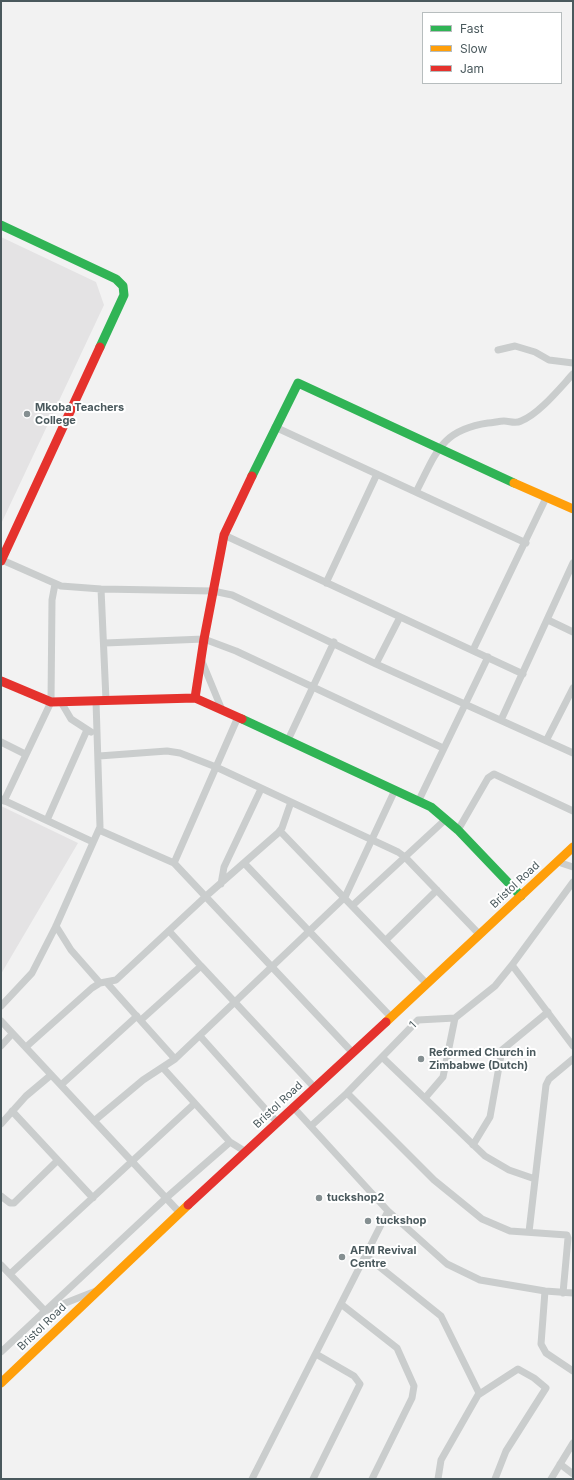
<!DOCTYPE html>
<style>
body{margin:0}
#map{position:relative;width:574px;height:1480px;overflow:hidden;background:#f2f2f2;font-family:Inter,sans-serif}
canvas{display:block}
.frame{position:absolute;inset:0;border:2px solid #4a595d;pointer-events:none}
.legend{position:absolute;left:422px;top:12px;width:140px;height:72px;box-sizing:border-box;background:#fff;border:1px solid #b7bdbe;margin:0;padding:5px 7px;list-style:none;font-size:12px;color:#4a595d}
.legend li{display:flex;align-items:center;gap:8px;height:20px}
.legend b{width:20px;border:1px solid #b7bdbe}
</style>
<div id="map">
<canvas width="574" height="1480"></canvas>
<div class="frame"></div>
<ul class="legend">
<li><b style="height:5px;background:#30b455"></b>Fast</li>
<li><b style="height:5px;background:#ff9f0a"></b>Slow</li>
<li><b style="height:5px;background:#e5322d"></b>Jam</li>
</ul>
</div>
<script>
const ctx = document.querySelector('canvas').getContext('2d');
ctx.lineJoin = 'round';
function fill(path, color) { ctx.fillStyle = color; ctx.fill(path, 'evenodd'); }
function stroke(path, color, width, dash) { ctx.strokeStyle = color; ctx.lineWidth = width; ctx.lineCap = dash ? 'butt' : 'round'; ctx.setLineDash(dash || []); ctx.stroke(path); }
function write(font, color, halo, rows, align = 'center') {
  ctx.font = font + ' Inter,sans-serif'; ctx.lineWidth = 4; ctx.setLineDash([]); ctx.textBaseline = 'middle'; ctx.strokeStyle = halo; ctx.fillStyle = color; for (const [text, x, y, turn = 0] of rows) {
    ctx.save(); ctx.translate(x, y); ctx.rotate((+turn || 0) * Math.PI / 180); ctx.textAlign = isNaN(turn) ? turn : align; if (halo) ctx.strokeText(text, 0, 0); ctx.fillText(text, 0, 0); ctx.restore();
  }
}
fill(new Path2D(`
 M1,237L96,282L104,305L1,524Z
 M1,806L78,843L1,974Z`), '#e4e3e4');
stroke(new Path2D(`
 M498,350L515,346L535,352L549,360L573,363
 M275,427L526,543
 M416,492C436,454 440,430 488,423C493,423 499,421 504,421C510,421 515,424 521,421C539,414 560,388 573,374
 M224,535L523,674
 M2,560L61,586L101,589L213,591L232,595L376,664L573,753
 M326,583L377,474
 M101,589L106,700
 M548,620L573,632
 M105,643L204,639L236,651L443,748
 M473,650L546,498
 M201,659L222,710
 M376,664L400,617
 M61,702L71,719L91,732
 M501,720L573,563
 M288,740L334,642
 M546,741L573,688
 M1,742L25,754
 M99,756L167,751L180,753L216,767L398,852L405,857L479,934
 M1,799L93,842
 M419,800L488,657
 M4,801L51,702L52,600L55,584
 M47,820L87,730
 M99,830L174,863L352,1052
 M458,830L488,778L494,774L573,811
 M280,831L426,983
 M558,862L573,867
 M174,863L238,717
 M245,864L390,1016
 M221,884L224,867L261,789
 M353,905L446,819
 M56,926L71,950L100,983
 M386,940L437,890
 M512,965L573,1046
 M201,966L314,1087
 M107,983L175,1059
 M1,1006L32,973L56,926L100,827L96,701
 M141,1020L201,966L169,931
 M1,1021L180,1213
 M200,1036L277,1122
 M1,1046L12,1034
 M26,1047L92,988L100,983L116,980L205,897L278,833L282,828L291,802
 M382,1057L485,1156L509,1170L535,1179
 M163,1068L230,1142L246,1152
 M61,1085L137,1016
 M347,1093L434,1180L482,1219L510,1231L567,1235L568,1238L563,1293
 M425,1098L443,1077L455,1018L495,986L512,965L573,882
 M293,1107L388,1211L447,1264L480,1280L545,1291L573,1293
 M12,1111L93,1198
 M94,1121L143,1080L175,1059L345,897L395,790
 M1,1124L26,1096L51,1075
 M311,1126L347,1093L418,1020L455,1018
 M473,1145L490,1117L502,1050L548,1012
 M1,1196L10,1203H14L57,1161
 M529,1232L546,1085L549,1079L573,1059
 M366,1256L441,1316L479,1393
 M1,1265L45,1311L96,1291
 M10,1274L194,1104
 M545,1291L541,1344L546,1353L573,1371
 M341,1304L397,1348L414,1386L412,1398L372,1479
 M1,1352L166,1198L230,1142
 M560,1464L573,1474
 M252,1479L388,1211
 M313,1479L360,1384L354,1376L316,1354
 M438,1479L441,1460L478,1395L518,1369L534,1378L546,1388L506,1451L495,1479
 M551,1479L573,1443`), '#cacdcd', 7);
stroke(new Path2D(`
 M1,225L116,279L123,286L124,295L100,347
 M252,476L298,383L514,483
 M242,719L431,807L458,830L521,896`), '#30b455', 9);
stroke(new Path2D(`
 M514,483L573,509
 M386,1022L573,847
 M1,1383L188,1205`), '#ff9f0a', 9);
stroke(new Path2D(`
 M1,561L100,347
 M1,681L51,702L195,698L242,719
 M195,698L204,639L224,535L252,476
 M188,1205L386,1022`), '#e5322d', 9);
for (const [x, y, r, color] of [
 [27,414,4,"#858f91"],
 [421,1059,4,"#858f91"],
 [319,1198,4,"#858f91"],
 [368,1221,4,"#858f91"],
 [342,1257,4,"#858f91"]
]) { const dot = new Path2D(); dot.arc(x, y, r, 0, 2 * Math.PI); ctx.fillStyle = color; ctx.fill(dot); stroke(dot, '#fff', 1.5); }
write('bold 11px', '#4a595d', '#fff', [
 ["Mkoba Teachers",35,408],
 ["College",35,421],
 ["Reformed Church in",429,1053],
 ["Zimbabwe (Dutch)",429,1066],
 ["tuckshop2",327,1198],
 ["tuckshop",376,1221],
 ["AFM Revival",350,1251],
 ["Centre",350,1264]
], 'left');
write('11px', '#4a595d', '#fff', [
 ["Bristol Road",515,885,-43],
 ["1",413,1025,-45],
 ["Bristol Road",278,1105,-43],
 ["Bristol Road",42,1327,-44]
]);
</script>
